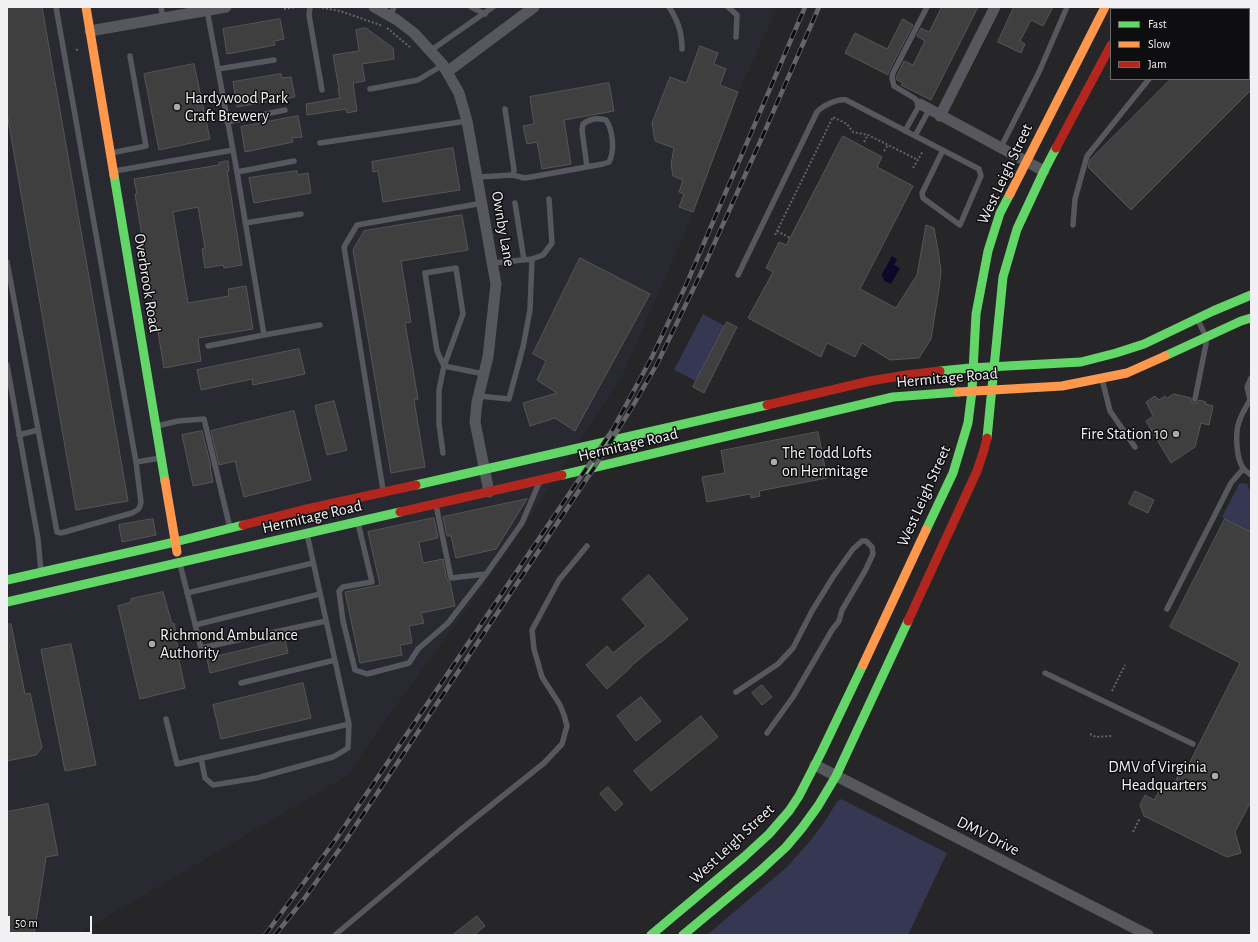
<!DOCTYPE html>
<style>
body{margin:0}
#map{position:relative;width:1258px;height:942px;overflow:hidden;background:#262628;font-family:"Alegreya Sans",sans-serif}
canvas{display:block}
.frame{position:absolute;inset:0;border:8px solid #f1f1f4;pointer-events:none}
.legend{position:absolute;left:1110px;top:8px;width:140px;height:72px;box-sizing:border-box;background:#0e0e10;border:1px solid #69696b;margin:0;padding:5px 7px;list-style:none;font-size:12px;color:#f1f1f4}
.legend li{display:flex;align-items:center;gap:8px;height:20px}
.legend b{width:20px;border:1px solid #69696b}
.scale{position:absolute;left:8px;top:916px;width:84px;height:18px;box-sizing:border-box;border:2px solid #f1f1f4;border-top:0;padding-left:5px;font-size:12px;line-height:14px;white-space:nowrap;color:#f1f1f4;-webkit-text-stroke:3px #0e0e10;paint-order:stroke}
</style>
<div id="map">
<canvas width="1258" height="942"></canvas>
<div class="frame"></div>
<ul class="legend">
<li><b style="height:5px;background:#63d668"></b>Fast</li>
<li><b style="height:5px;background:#ff974d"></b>Slow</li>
<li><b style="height:5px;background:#b3261e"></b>Jam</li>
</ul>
<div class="scale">50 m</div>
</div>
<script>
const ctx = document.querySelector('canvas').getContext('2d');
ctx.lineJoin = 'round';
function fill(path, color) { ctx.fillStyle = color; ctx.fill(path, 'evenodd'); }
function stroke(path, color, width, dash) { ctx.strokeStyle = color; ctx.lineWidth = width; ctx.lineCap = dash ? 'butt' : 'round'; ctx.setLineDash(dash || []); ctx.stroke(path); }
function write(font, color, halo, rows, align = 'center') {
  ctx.font = font + ' "Alegreya Sans",sans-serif'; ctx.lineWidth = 3; ctx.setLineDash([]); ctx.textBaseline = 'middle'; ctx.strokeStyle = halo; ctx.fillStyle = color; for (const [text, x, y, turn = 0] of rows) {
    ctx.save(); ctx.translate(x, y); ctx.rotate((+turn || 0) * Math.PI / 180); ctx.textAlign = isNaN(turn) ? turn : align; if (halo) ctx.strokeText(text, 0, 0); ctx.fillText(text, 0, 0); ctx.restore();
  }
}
fill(new Path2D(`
 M7,7H778L738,92L686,230L622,376L493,573L382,725L348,775L76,935H7Z`), '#292932');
fill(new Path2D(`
 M703,314L725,326L696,381L674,370Z
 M1241,483L1247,484L1249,489L1251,491V532L1222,517L1239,484Z
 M841,799L947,853L908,935H707L787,867L810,841L823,824L837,802Z`), '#363752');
fill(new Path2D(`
 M892,256L897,259L894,265L900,268L891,284L883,280L884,278L881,276Z`), '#0d0729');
const building = new Path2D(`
 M7,7H42L128,501L76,510L7,113Z
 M942,7H978L931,100L901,85L903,83L897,80L896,78L904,61L913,65L925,41L917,36L921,28L929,32Z
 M1014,7H1053L1043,26L1031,20L1020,41L1025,44L1021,53L998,42Z
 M280,19L284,39L274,41L275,45L227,54L223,29Z
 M903,19L913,25L889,71L888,75L845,53L855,33L887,49Z
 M366,28L393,48L394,59L362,64L365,81L353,83L357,111L347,113L346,109L307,115L306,104L340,98L338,89H339L333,55L359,51L356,30Z
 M700,46L718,53L714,64L726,69L720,85L738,92L693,212L679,207L684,194L679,192L683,180L673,176L671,164L674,148L655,141L652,123L670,77L686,83Z
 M194,64L210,139L159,150L144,74Z
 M281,74L282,78L291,77L295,97L237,107L233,82Z
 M1171,79H1251V90L1131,210L1088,167L1090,160Z
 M609,83L614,111L564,120L571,164L542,169L537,142L527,144L523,126L534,124L530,97Z
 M298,116L302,137L292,138L293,142L245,152L241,127Z
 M843,136L882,157L877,167L913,186L860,289L896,308L917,275L926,225L934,228L938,250L941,271L939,289L931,339L919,358L890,360L862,343L855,357L827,343L821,357L748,318L773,272L766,268L779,242L786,245Z
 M453,148L460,190L383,202L378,171L373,172L372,162Z
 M228,161L229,171H227L228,177L242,265L224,268L223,265L205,268L202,249L205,248L198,207L173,212L188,303L229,296L228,289L246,286L253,329L198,338L201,361L164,368L135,194H137L134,179L219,165V163Z
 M297,171L298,175L308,173L311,193L254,203L249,178Z
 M462,215L468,250L401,261L411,322L405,323L418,399L414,400L425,467L391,473L353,250L364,231Z
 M580,258L650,294L575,431L555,418L530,426L523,403L557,393L537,380L546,361L533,354Z
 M727,322L737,327L704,393L693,387Z
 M299,349L305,374L253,385L252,379L201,390L197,370Z
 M1174,394L1191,398V401L1194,403H1197L1199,400L1206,402L1205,404L1213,406L1209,425L1201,423L1195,447L1171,463L1146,421L1153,416L1146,402L1155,396L1159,400L1165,396L1167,398Z
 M334,401L347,450L327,455L315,406Z
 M294,411L311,480L244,497L235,461L219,465L211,431Z
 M202,431L211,467H210L213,482L193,486L182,435Z
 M818,432L827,478L759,491L760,496L751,498L750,494L707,502L702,477L725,473L721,451Z
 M1135,491L1154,500L1148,513L1129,504Z
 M527,499L496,549L456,558L451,536H447L443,517Z
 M434,518L438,538L419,542L423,563L443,559L447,579L450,582L455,606L421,613L424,623L409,626L412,643L400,645L402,655L360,663L345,592L380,585L368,532Z
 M153,519L156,535L122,542L119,525Z
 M1225,519L1251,532V801L1235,832L1241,853L1227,857L1144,816L1140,805L1145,795L1154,800L1161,788L1170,792L1185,762L1189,764L1240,663L1170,627Z
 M649,575L688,619L660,643V642L631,666V667L607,689L586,665L607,646L613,653L646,626L622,599Z
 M163,592L172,624L174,623L176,633V634L173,635L178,646L179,650L177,651L185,688L140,699L118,606L131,602V599Z
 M11,624L25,694L30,693L42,748L36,755L7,761V625Z
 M285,640L288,653L210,673L207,659Z
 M71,644L96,765L65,771L41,650Z
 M303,683L311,718L221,739L213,705Z
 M762,685L772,697L762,705L752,693Z
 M641,697L661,721L636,741L617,716Z
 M701,716L718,737L651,791L634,771Z
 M608,787L623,804L615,811L600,794Z
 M48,804L58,855L46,857L34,935H7V812Z
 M477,916L485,926L474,935H453Z`);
fill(building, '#3f3f40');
stroke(building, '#555656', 1);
stroke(new Path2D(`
 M318,7L340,11L383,26
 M284,9L297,7
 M387,28L411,48
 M76,50L80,49
 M864,142L868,135
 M884,151L888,145
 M913,168L923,151
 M777,231L790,238
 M775,235L833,117L847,124L853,132L868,135L918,160
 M1112,691L1125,665
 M1090,734L1096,737L1113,736
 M1133,832L1140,818`), '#636368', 2, [2, 2]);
stroke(new Path2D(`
 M56,7L136,462L161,458
 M161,7L163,18
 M310,7L309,15L322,90
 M471,7L485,14
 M669,7C678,21 682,32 682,49
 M728,7L737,15L736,37
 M1227,7L1229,9
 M1183,9L1185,7
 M1218,9L1220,7
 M391,16L394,7
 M1249,29L1251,31
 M430,51L493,7
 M218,69L274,60
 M370,89L418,80L443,65
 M227,122L285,110
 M905,131L920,104L914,98L894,86L892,78L893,73L927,7
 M915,136L929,110
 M320,143L467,121
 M1001,147L1039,72L1067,7
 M233,150L237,172L294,161
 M111,153L146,146L130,56
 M115,171L233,150L207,10
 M237,172L264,335L320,325
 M513,175L524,178L531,177L603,164L609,162C615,151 613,130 606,120C597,118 591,118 583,124L582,130L587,167
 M478,177L513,175L514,170L505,109
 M515,203L524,260
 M245,223L301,214
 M1073,225L1075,199L1087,156L1149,79
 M532,259L543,255L552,243L549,199
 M7,262L57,532L61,533L132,513C138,510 140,509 141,502L136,462
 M738,275L817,112C822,106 838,98 846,100L979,169L981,176L960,225L923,198L922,193L943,150
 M208,346L264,335
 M7,365L38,539L41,572
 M1251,378L1247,387L1250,400L1251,399
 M1102,379L1110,411L1135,447
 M479,396L509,399L523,347L530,310L532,259L493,263
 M1195,399L1206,344V337L1198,320
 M1250,400C1246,407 1241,415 1239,422C1235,433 1236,460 1244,469C1245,471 1249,473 1251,475
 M157,426L178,421L204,419L230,528
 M19,435L38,430
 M443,453L439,424V390L444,366L463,314L456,268L425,273L437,351L444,366L484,374
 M383,490L344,247L357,225L483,203
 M436,505L451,578L486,574L522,523L539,483
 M358,523L372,582L343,587L339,591L343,621L355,670L367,674L409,663L418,649L448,623L486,574
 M180,564L201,648L326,621
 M187,593L313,563
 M1167,609L1231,483L1243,469
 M195,625L320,594
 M1045,673L1193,744
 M241,683L335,660
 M736,692L778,664L793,648L812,611L833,577L853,549L862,541H866L872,547L873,554L865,571L842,610L839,621L832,630L793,697L767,733
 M166,719L177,764L349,724L307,534
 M201,758L205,778L213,785L257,778L333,757L348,748L349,724
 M335,935L459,831L544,763L562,744L567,726L564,715L560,705L542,677L534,649L532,630L559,580L587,546`), '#57575e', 5.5);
stroke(new Path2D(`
 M374,7L397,20L414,33L443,65L459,93L467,121L496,284L488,357L477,402L475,422L489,492
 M90,31L226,7
 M447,72L534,7
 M920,104L1044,171
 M940,116L995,7
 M815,765L1148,935`), '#57575e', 11);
stroke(new Path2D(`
 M114,175L165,481
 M1165,356L1241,321L1251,318
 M940,371L970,368L1081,362L1116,353L1144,344L1213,311L1251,295
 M987,438L1003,277L1017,229L1044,171L1056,148
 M562,475L893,397L958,392
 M416,485L767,405
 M926,530L953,473L968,423L972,391L976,314L988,251L1000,213L1010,194
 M7,580L175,542L243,525
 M7,602L400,512
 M651,935L744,857L769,834L789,811L799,796L821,753L863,665
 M683,935L760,871L786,847L802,828L818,806L836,776L908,621`), '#63d668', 9);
stroke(new Path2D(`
 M86,7L114,175
 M1130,9L1131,7
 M1010,194L1105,7
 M958,392L1062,386L1127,373L1165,356
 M165,481L177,552
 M863,665L926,530`), '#ff974d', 9);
stroke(new Path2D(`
 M1056,148L1111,45
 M767,405L870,381L906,375L940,371
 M400,512L562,475
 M243,525L302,510L416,485
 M908,621L977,471L984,450L987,438`), '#b3261e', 9);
const rail = new Path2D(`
 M265,935L336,839L613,429L652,357L686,285L805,7
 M275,935L304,899L346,840L594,468L634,404L657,364L701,273L764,133L819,7`);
stroke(rail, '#656568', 4.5);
stroke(rail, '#0e0e10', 3, [9]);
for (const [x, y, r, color] of [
 [177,107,4,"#aaaaad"],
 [1176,434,4,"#aaaaad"],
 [774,462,4,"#aaaaad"],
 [152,644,4,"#aaaaad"],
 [1215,776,4,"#aaaaad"]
]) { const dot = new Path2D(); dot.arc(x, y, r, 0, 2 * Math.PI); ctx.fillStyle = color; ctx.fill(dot); stroke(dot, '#0e0e10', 1.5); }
write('16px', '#f1f1f4', '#0e0e10', [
 ["Hardywood Park",185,98],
 ["Craft Brewery",185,116],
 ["Fire Station 10",1168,434,"right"],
 ["The Todd Lofts",782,453],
 ["on Hermitage",782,471],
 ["Richmond Ambulance",160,635],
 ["Authority",160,653],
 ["DMV of Virginia",1207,767,"right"],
 ["Headquarters",1207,785,"right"]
], 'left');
write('16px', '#f1f1f4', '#0e0e10', [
 ["West Leigh Street",1005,174,-65],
 ["Ownby Lane",503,229,80],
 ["Overbrook Road",147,283,81],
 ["Hermitage Road",947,378,-5],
 ["Hermitage Road",628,445,-13],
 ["West Leigh Street",924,496,-66],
 ["Hermitage Road",312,517,-13],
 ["DMV Drive",988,836,27],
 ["West Leigh Street",732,844,-43]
]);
</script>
